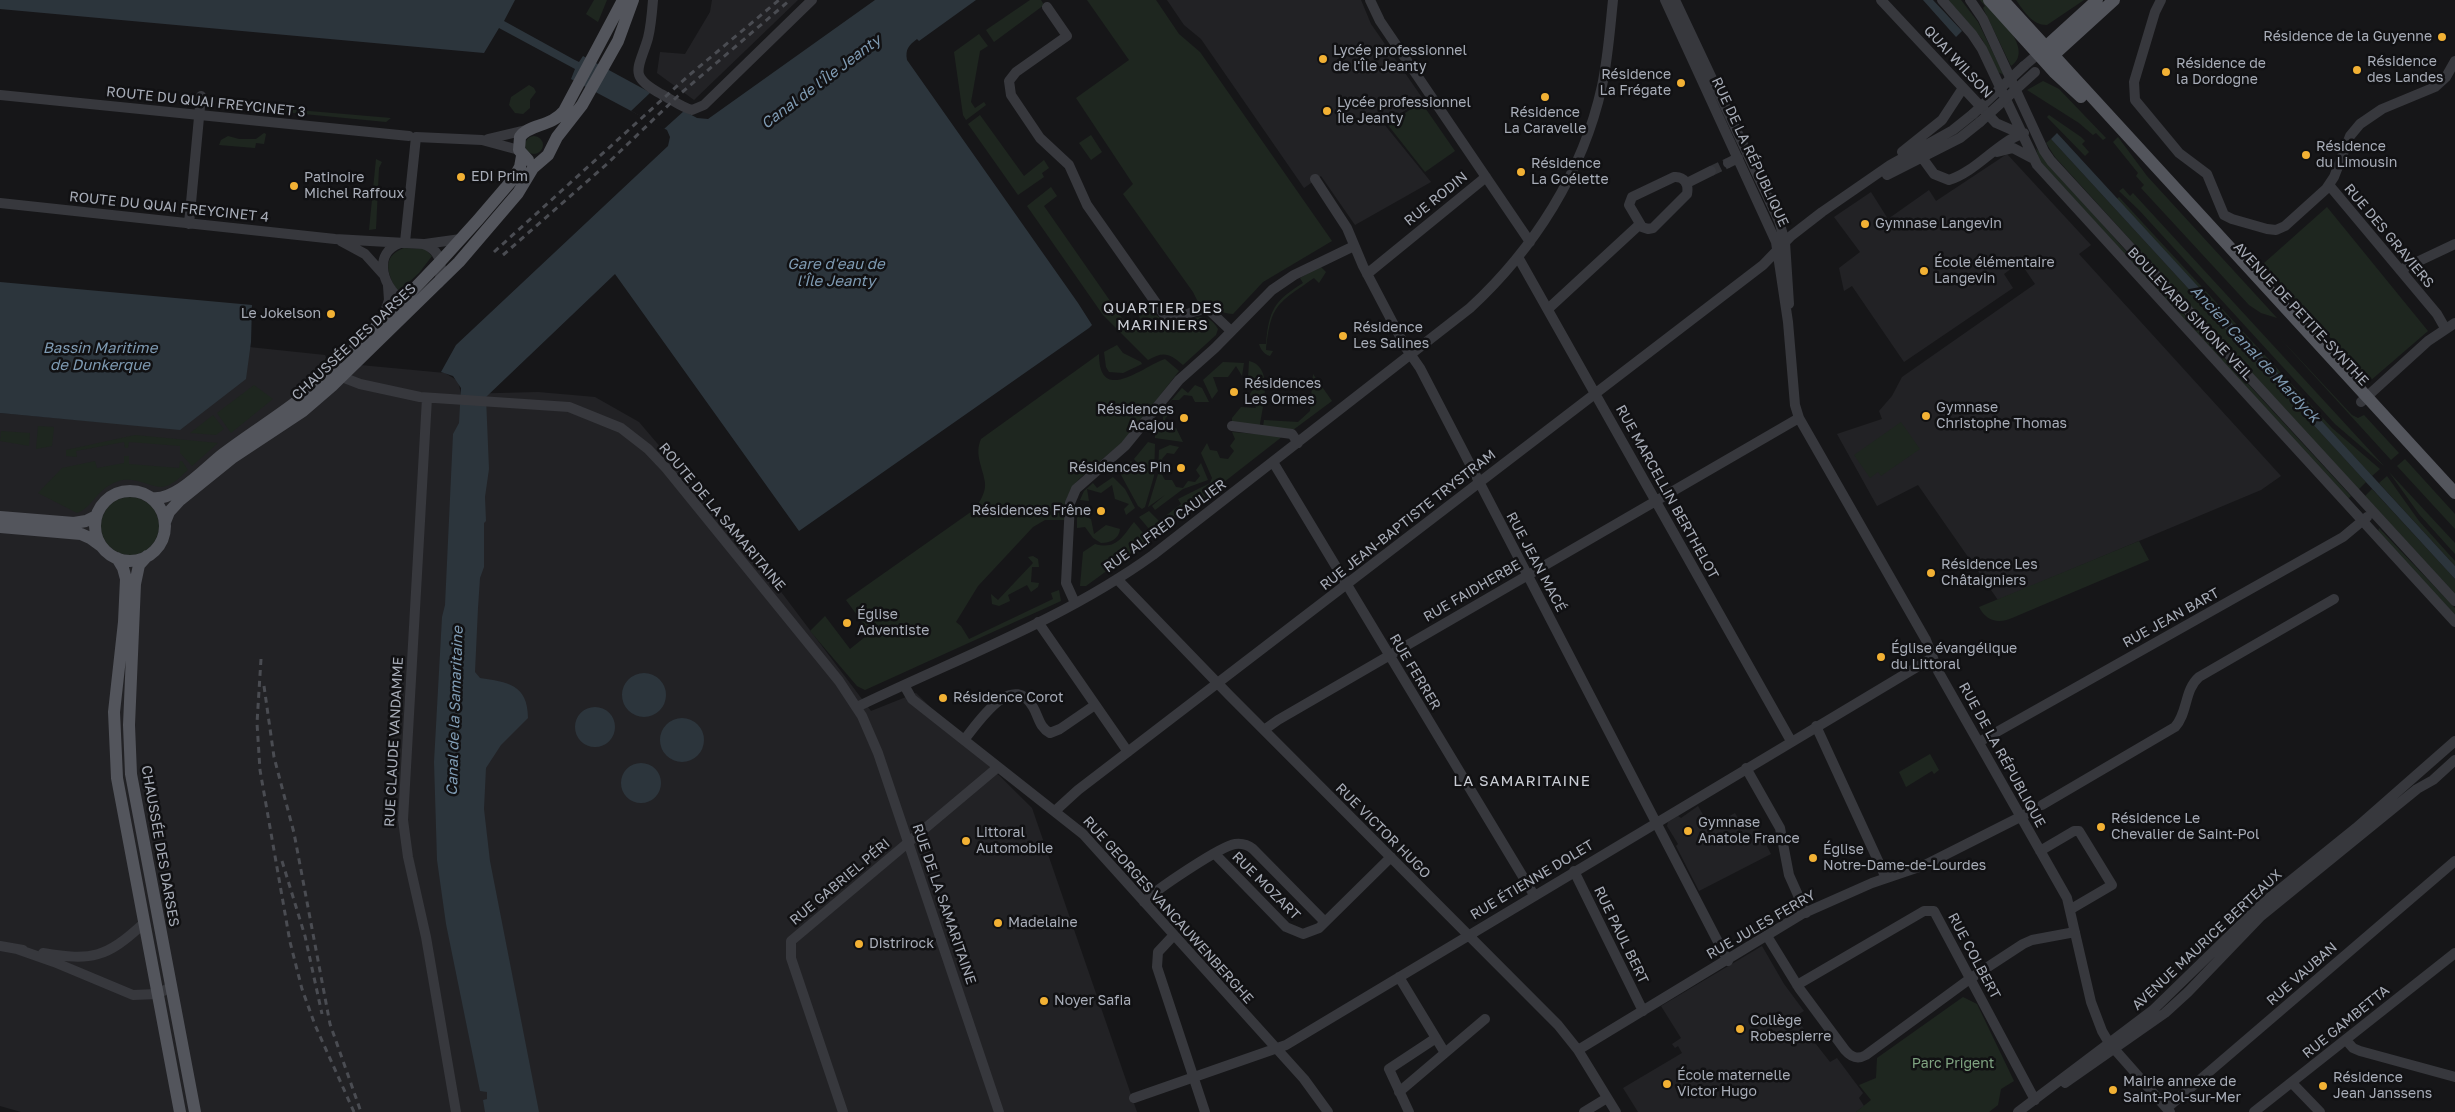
<!DOCTYPE html>
<meta charset="utf-8">
<style>
body{margin:0}
canvas{display:block;background:#161618}
</style>
<canvas width="2455" height="1112"></canvas>
<script>
const ctx = document.querySelector('canvas').getContext('2d');
ctx.lineJoin = 'round';
function fill(path, color) { ctx.fillStyle = color; ctx.fill(path, 'evenodd'); }
function stroke(path, color, width, dash) { ctx.strokeStyle = color; ctx.lineWidth = width; ctx.lineCap = dash ? 'butt' : 'round'; ctx.setLineDash(dash || []); ctx.stroke(path); }
function write(font, color, halo, rows, align = 'center') {
  ctx.font = font + ' "Golos Text",sans-serif'; ctx.lineWidth = 5; ctx.setLineDash([]); ctx.textBaseline = 'middle'; ctx.strokeStyle = halo; ctx.fillStyle = color; for (const [text, x, y, turn = 0] of rows) {
    ctx.save(); ctx.translate(x, y); ctx.rotate((+turn || 0) * Math.PI / 180); ctx.textAlign = isNaN(turn) ? turn : align; if (halo) ctx.strokeText(text, 0, 0); ctx.fillText(text, 0, 0); ctx.restore();
  }
}
fill(new Path2D(`
 M712,0H798L694,100L657,73L660,52L685,54L710,12Z
 M1167,0H1361L1371,24L1423,99L1384,124L1431,182L1355,225L1321,176L1304,188L1201,39L1184,25Z
 M2007,154L2091,245L2079,254L2281,476L2261,490L1998,600L1918,485L1877,506L1837,434L1882,419L1879,411L1892,396L1902,377L2035,284L2020,262L2004,274L2013,288L1904,362L1852,286L1844,291L1839,268L1860,252L1834,217L1871,192L1888,219L1929,190L1936,201Z
 M249,347L325,355L328,362L445,373L458,381L461,394L538,392L595,397L639,422L760,564L871,711L916,693L1032,808L1137,1112H21L0,1106V413L180,429Z
 M1698,806L1710,827L1735,813L1743,827L1754,821L1771,854L1699,891L1676,846L1678,844L1667,826L1668,822L1678,816L1681,818Z
 M1762,946L1784,984L1804,1011L1797,1015L1803,1023L1801,1025L1830,1062L1837,1058L1863,1093L1859,1098L1864,1106L1856,1112H1638L1623,1088L1682,1053L1678,1046L1675,1048L1672,1044L1681,1038L1661,1006Z`), '#222225');
fill(new Path2D(`
 M594,0H607L598,22L586,14Z
 M1030,0H1041L1044,5L994,42L986,30Z
 M1087,0H1156L1179,34L1200,52L1332,241L1263,282L1233,314C1220,314 1211,304 1198,302L1193,292L1123,194L1133,184L1076,98L1129,60Z
 M1948,0H1961L1978,22L2004,75L1998,72L1982,39Z
 M1980,0H1985C1997,15 2035,50 2011,66L1983,8L1985,6Z
 M2016,0H2084L2047,25C2032,25 2024,11 2016,0Z
 M979,34L988,46L980,51L971,102L975,108L984,102L986,105L966,120L963,115L954,52Z
 M2043,81L2059,89L2106,138L2103,140L2096,133L2093,135L2079,123L2027,90Z
 M529,85L534,88L536,92L530,100V108L523,114L515,113L509,105L511,97Z
 M1421,102L1455,151L1425,172L1388,125Z
 M274,108L391,118L386,122L273,111Z
 M980,115L1024,176L1044,160L1049,168L1042,173L1044,177L1018,195L968,124Z
 M2049,115L2081,137L2085,141L2082,144L2089,152L2085,156L2047,117Z
 M264,133L266,134L264,144L256,143L255,148L219,145L221,140L228,136L239,139H256Z
 M1091,135L1102,152L1091,160L1079,143Z
 M525 145a9 9 0 1 1 18 0a9 9 0 1 1-18 0Z
 M2118,137L2147,176L2277,318L2261,313L2249,305L2141,188L2144,185L2136,176L2138,173L2113,142Z
 M2051,139L2366,482L2358,490L2055,157L2046,143Z
 M2036,148L2125,250L2351,496L2348,499L2039,161Z
 M376,159L382,162L379,168L376,229L369,230Z
 M1051,187L1057,196L1044,206L1129,328L1141,320L1138,314L1150,307L1154,314L1173,325C1190,319 1207,309 1218,329L1216,335L1183,365C1170,353 1163,351 1148,360L1103,315L1027,206Z
 M2123,188L2130,196L2133,193L2384,466L2335,424L2139,210L2119,191Z
 M2119,197L2332,428L2380,469L2372,476L2117,199Z
 M2327,207L2428,331L2370,381L2263,264Z
 M404,248L425,249L432,256L419,273L398,292C388,275 380,257 404,248Z
 M1320,266L1326,272L1319,283L1314,278C1277,304 1271,304 1266,350L1273,351L1270,356C1264,354 1261,350 1259,344H1266C1269,310 1274,301 1303,283L1300,278Z
 M2278,336L2352,415L2358,418L2364,415L2399,453L2391,460Z
 M1117,345L1123,353L1141,362L1142,364L1123,373L1109,372L1106,367L1104,352Z
 M1099,354C1099,405 1142,367 1165,359L1179,371L1126,439L1079,479L1071,489L1067,498L1065,520H1045L1033,527L978,586L956,622L961,626L969,639L1053,599L1051,593L1059,590L1061,601L865,690L857,686L810,631L825,616L850,649L870,633L846,600L975,509C980,501 986,492 985,483C983,467 974,455 981,439Z
 M1249,361C1275,367 1262,408 1260,426L1232,424V418L1241,407L1256,408L1250,394L1258,381L1248,379Z
 M1223,362L1244,363L1242,376L1236,366L1228,377H1213L1218,391L1212,399L1203,380Z
 M1313,374L1332,401L1293,430L1263,427L1264,420L1298,422L1310,411Z
 M254,385L273,399L231,433L217,413Z
 M1195,385L1202,388L1209,402H1195L1192,396L1184,395L1179,400H1172L1167,406L1170,413L1165,419L1170,426L1176,428L1183,442L1155,438V429L1163,421V410L1182,388L1188,393Z
 M213,415L224,429L216,435L190,433Z
 M1901,422L1920,449L1881,476L1878,472L1870,478L1854,455Z
 M38,426L54,427L52,446L36,449Z
 M1,431L30,433L29,446L0,441Z
 M1232,432L1283,436L1155,536L1139,517L1149,511L1159,521L1181,504L1178,499L1210,483L1212,478L1201,453L1207,443L1210,450L1217,451L1220,458L1228,459L1234,451L1230,446L1235,439Z
 M135,435L218,443L192,466L180,453V446L129,442L128,448H125L124,442L76,451L77,457L66,456V450Z
 M1148,442L1155,444L1154,476L1145,507L1142,509L1138,506L1120,473L1131,461L1138,468L1139,465L1134,459Z
 M1170,445L1179,447L1174,454L1167,453L1162,459L1166,465L1161,473L1165,480H1172L1176,487L1183,488L1188,481L1195,482L1200,476L1196,470L1201,463L1208,480L1183,489L1155,510L1152,506L1165,495L1148,507L1158,474L1159,450Z
 M124,456H129V464L179,468L180,461H182L188,470C182,475 174,484 166,486C153,491 136,474 116,482C97,489 91,509 77,513L38,493L62,468L95,461L97,468L124,463Z
 M2405,459L2455,514V529L2397,466Z
 M2389,472L2455,543V554L2419,514Z
 M2387,476L2419,521L2455,561V566L2379,483Z
 M1113,477L1125,489L1135,508L1126,515L1124,509L1129,504L1115,499L1112,485L1101,493L1087,489L1089,501L1080,500L1084,491L1093,483L1097,488Z
 M2372,489L2455,579V594L2365,496Z
 M101 526a29 29 0 1 1 58 0a29 29 0 1 1-58 0Z
 M1077,513L1091,519L1094,534L1106,525L1120,529C1119,539 1110,543 1101,543L1093,538L1085,527L1077,528Z
 M1134,522L1149,540L1086,586H1080L1083,552L1095,544C1117,550 1122,537 1134,522Z
 M2379,528L2455,608V615L2378,532Z
 M2139,541L2149,560L2012,618C1998,624 1986,621 1979,607Z
 M1033,556L1038,559L1039,567H1032L1031,582L1039,583L1038,587L1031,592L1027,585L1008,595L1010,601L999,606L992,604L991,594L998,600L1033,563L1028,557Z
 M1930,754L1939,770L1934,774L1932,771L1906,787L1899,772Z
 M1963,997L1977,1004L2014,1081L2001,1089L1998,1105L1989,1112H1856L1871,1100L1859,1085L1876,1078L1877,1058Z`), '#1e261f');
fill(new Path2D(`
 M0,0H515L504,21L573,59L579,62L583,56L697,118L708,119L875,0H976L919,41L917,39C909,45 905,49 907,60L1078,303L1092,325L1089,328L799,531L615,274L486,397L489,469L485,497L486,521L484,523V567L480,578L478,608L475,672L480,678C507,682 528,684 528,718L501,745L486,768L484,809L490,861L539,1112H485L483,1100L487,1099V1092L480,1091L446,924L437,860L434,762L442,617L445,605L453,434L459,423L461,388L453,376L441,372L456,345L668,146L670,137L667,130L571,79L575,69L499,28L484,53L0,9Z
 M1923,0H1933L1962,31L1956,37Z
 M2057,133L2455,566V579L2051,139Z
 M0,282L252,305L251,342L246,379L180,430L0,413Z
 M622 695a22 22 0 1 1 44 0a22 22 0 1 1-44 0Z
 M575 727a20 20 0 1 1 40 0a20 20 0 1 1-40 0Z
 M660 740a22 22 0 1 1 44 0a22 22 0 1 1-44 0Z
 M621 783a20 20 0 1 1 40 0a20 20 0 1 1-40 0Z`), '#2c353c');
fill(new Path2D(`
 M651,92L684,111L664,129L631,111Z`), '#161618');
stroke(new Path2D(`
 M1711,171L1728,163`), '#333438', 10, [10, 5]);
stroke(new Path2D(`
 M653,0C652,13 651,26 648,38C639,69 627,75 661,94C671,99 681,107 692,110L704,105L812,0
 M1370,0L1380,21L1530,242
 M1665,0L1776,242L1788,322L1795,405L1799,418L1926,640L1938,671L2067,898L2091,1002L2102,1031L2109,1043L2170,1112
 M1675,0L1779,221L1785,242L1789,304
 M1881,0L1996,123L2021,134
 M1942,0L1972,34L1982,49L2037,165L2455,622
 M1970,0L1983,19L2044,151L2051,161L2455,601
 M2161,0L2155,12L2134,82L2135,100L2179,153L2207,174L2224,215L2232,219L2267,229L2276,230L2285,226L2326,189L2334,177L2350,136L2360,124L2382,109L2435,87L2446,77L2455,61
 M1047,7L1067,36L1016,72L1009,81L1011,95L1040,138L1069,165L1087,205L1163,313C1177,326 1193,306 1209,310L1231,331
 M2024,66L2038,54
 M0,95L409,136
 M488,139L526,130
 M1902,152L1942,120L1963,88
 M1918,152L1934,174L1949,180C1977,171 1996,143 2024,133
 M1997,152L2013,148L2032,158
 M1728,163L1738,158
 M1887,175L1960,138L1980,122
 M1674,177C1684,176 1689,184 1687,194L1653,228L1648,229L1642,227L1629,205L1632,197Z
 M1315,179L1347,228L1363,266L1406,348L1420,368L1728,961
 M1687,183L1711,171
 M2329,185L2437,314L2445,328
 M0,203L335,239L423,244C442,250 443,267 439,283
 M189,224L201,96
 M341,241L365,254L383,274
 M404,242C369,251 383,292 408,304
 M405,242L416,137L482,140L519,150
 M425,244L461,239
 M1518,257L1791,741
 M2400,270L2455,244
 M1367,274L1486,177
 M1548,309L1639,225
 M383,318L389,300L388,286
 M342,377L360,384L420,397L569,407L621,428L648,449L666,468L839,681L862,716L878,753L999,1112
 M427,398L403,820L408,857L426,937L456,1112
 M2361,402L2428,341L2455,323
 M1232,426L1292,434L1298,443
 M1273,462L1534,895
 M1117,579L1229,695L1558,1025L1578,1050L1616,1112
 M1075,603L1066,583L1070,503L1076,489L1125,446L1179,380L1215,348L1272,290L1294,275L1354,246
 M1038,622L1128,752
 M904,685L912,699L1083,834L1304,1079L1328,1112
 M857,707C956,659 1063,620 1153,555L1470,308C1534,249 1583,172 1602,86C1608,58 1610,29 1613,0
 M1816,726L1886,878
 M1264,730L1278,720L1799,418
 M964,740C978,723 1012,670 1033,707C1039,717 1039,727 1050,733L1060,729L1095,705
 M1979,742L2343,537L2367,517
 M1746,768L1780,828L1789,875L1806,913
 M2042,805L2175,727C2188,713 2184,690 2199,677L2334,599
 M1055,811L1078,790L1763,265L1791,236L1822,212L1890,165L1953,130L1973,114
 M2040,851L2074,831H2079L2112,885L2071,909
 M1215,854L1286,927L1303,934L1319,928L1391,857
 M1574,871L1643,1011
 M1144,902C1155,890 1221,846 1235,844C1242,843 1248,845 1253,849L1325,922
 M1173,936L1158,952L1157,967L1205,1112
 M1767,936L1799,988L1845,1050C1851,1057 1857,1060 1866,1055L1971,978L2023,944L2032,940L2075,932
 M0,946L23,950
 M17,949L54,962L133,995L157,994L171,987
 M43,953C92,961 106,958 143,924
 M1399,977L1445,1053
 M1797,985L1924,911H1934L2035,1100
 M2346,1040L2353,1048L2360,1051L2455,1077
 M1578,1050L1802,914L1872,883L1925,865L2030,812
 M2065,1083L2165,1013L2188,992L2261,916L2417,789L2433,780L2455,760
 M2292,1083L2320,1112
 M1399,1092L1485,1019
 M1134,1098L1286,1045L1932,658
 M2167,1108L2455,861
 M843,1112L791,958V941L998,767
 M1409,1112L1389,1069L1436,1038
 M1584,1112L1607,1098
 M2018,1112L2153,1010L2263,903L2356,828L2455,741
 M2254,1112L2455,953`), '#37383d', 10);
stroke(new Path2D(`
 M1989,0L2054,72L2081,97
 M2003,0L2455,493
 M2040,52L2097,0
 M2047,61L2114,0
 M528,160L519,150L520,137C529,124 551,127 564,111L623,0
 M95 526a35 35 0 1 1 70 0a35 35 0 1 1-70 0Z
 M152,498C176,501 205,468 223,454C253,431 286,412 315,387C334,371 351,352 369,334C420,285 468,233 513,179L520,167L522,156
 M0,517L74,523L86,521L96,516
 M165,522L169,512L180,500L232,458L303,411L332,386L459,262L518,193L533,168L548,155L557,137L582,105L618,41L633,0
 M0,527L81,534L90,538L101,546
 M147,556L139,565L135,584L129,725L131,774L195,1112
 M117,558L123,568L126,579L124,622L114,712L117,778L180,1112`), '#53555c', 12);
stroke(new Path2D(`
 M494,252L687,77L779,0
 M503,255L608,163L680,94L790,0
 M261,659L257,723L260,770L290,942L302,989L315,1025L354,1112
 M264,686L274,757L294,833L330,1024L361,1112
 M282,861L305,936L322,1014`), '#4a4c52', 3, [6, 5]);
stroke(new Path2D(`
 M1973,114L2024,66
 M1980,122L2035,72`), '#37383d', 10);
for (const [x, y, r, color] of [
 [2442,37,5,"#f2b134"],
 [1323,59,5,"#f2b134"],
 [2357,70,5,"#f2b134"],
 [2166,72,5,"#f2b134"],
 [1681,83,5,"#f2b134"],
 [1545,97,5,"#f2b134"],
 [1327,111,5,"#f2b134"],
 [2306,155,5,"#f2b134"],
 [1521,172,5,"#f2b134"],
 [461,177,5,"#f2b134"],
 [294,186,5,"#f2b134"],
 [1865,224,5,"#f2b134"],
 [1924,271,5,"#f2b134"],
 [331,314,5,"#f2b134"],
 [1343,336,5,"#f2b134"],
 [1234,392,5,"#f2b134"],
 [1926,416,5,"#f2b134"],
 [1184,418,5,"#f2b134"],
 [1181,468,5,"#f2b134"],
 [1101,511,5,"#f2b134"],
 [1931,573,5,"#f2b134"],
 [847,623,5,"#f2b134"],
 [1881,657,5,"#f2b134"],
 [943,698,5,"#f2b134"],
 [2101,827,5,"#f2b134"],
 [1688,831,5,"#f2b134"],
 [966,841,5,"#f2b134"],
 [1813,858,5,"#f2b134"],
 [998,923,5,"#f2b134"],
 [859,944,5,"#f2b134"],
 [1044,1001,5,"#f2b134"],
 [1740,1029,5,"#f2b134"],
 [1667,1084,5,"#f2b134"],
 [2323,1086,5,"#f2b134"],
 [2113,1090,5,"#f2b134"]
]) { const dot = new Path2D(); dot.arc(x, y, r, 0, 2 * Math.PI); ctx.fillStyle = color; ctx.fill(dot); stroke(dot, '#111113', 2); }
write('14px', '#a8adb8', '#111113', [
 ["Résidence de la Guyenne",2432,37,"right"],
 ["Lycée professionnel",1333,51],
 ["de l'Île Jeanty",1333,67],
 ["Résidence",2367,62],
 ["des Landes",2367,78],
 ["Résidence de",2176,64],
 ["la Dordogne",2176,80],
 ["Résidence",1671,75,"right"],
 ["La Frégate",1671,91,"right"],
 ["Lycée professionnel",1337,103],
 ["Île Jeanty",1337,119],
 ["Résidence",1545,113,"center"],
 ["La Caravelle",1545,129,"center"],
 ["Résidence",2316,147],
 ["du Limousin",2316,163],
 ["Résidence",1531,164],
 ["La Goélette",1531,180],
 ["EDI Prim",471,177],
 ["Patinoire",304,178],
 ["Michel Raffoux",304,194],
 ["Gymnase Langevin",1875,224],
 ["École élémentaire",1934,263],
 ["Langevin",1934,279],
 ["Le Jokelson",321,314,"right"],
 ["Résidence",1353,328],
 ["Les Salines",1353,344],
 ["Résidences",1244,384],
 ["Les Ormes",1244,400],
 ["Gymnase",1936,408],
 ["Christophe Thomas",1936,424],
 ["Résidences",1174,410,"right"],
 ["Acajou",1174,426,"right"],
 ["Résidences Pin",1171,468,"right"],
 ["Résidences Frêne",1091,511,"right"],
 ["Résidence Les",1941,565],
 ["Châtaigniers",1941,581],
 ["Église",857,615],
 ["Adventiste",857,631],
 ["Église évangélique",1891,649],
 ["du Littoral",1891,665],
 ["Résidence Corot",953,698],
 ["Résidence Le",2111,819],
 ["Chevalier de Saint-Pol",2111,835],
 ["Gymnase",1698,823],
 ["Anatole France",1698,839],
 ["Littoral",976,833],
 ["Automobile",976,849],
 ["Église",1823,850],
 ["Notre-Dame-de-Lourdes",1823,866],
 ["Madelaine",1008,923],
 ["Distrirock",869,944],
 ["Noyer Safia",1054,1001],
 ["Collège",1750,1021],
 ["Robespierre",1750,1037],
 ["École maternelle",1677,1076],
 ["Victor Hugo",1677,1092],
 ["Résidence",2333,1078],
 ["Jean Janssens",2333,1094],
 ["Mairie annexe de",2123,1082],
 ["Saint-Pol-sur-Mer",2123,1098]
], 'left');
write('14px', '#a8adb8', '#111113', [
 ["QUAI WILSON",1958,62,47],
 ["ROUTE DU QUAI FREYCINET 3",206,102,6],
 ["RUE DE LA RÉPUBLIQUE",1750,152,65],
 ["RUE RODIN",1436,199,-39],
 ["ROUTE DU QUAI FREYCINET 4",169,207,6],
 ["RUE DES GRAVIERS",2389,236,50],
 ["BOULEVARD SIMONE VEIL",2190,314,47],
 ["AVENUE DE PETITE-SYNTHE",2301,314,47],
 ["CHAUSSÉE DES DARSES",354,342,-43],
 ["RUE MARCELLIN BERTHELOT",1667,492,61],
 ["ROUTE DE LA SAMARITAINE",722,517,50],
 ["RUE JEAN-BAPTISTE TRYSTRAM",1408,520,-38],
 ["RUE ALFRED CAULIER",1165,526,-36],
 ["RUE JEAN MACÉ",1536,562,62],
 ["RUE FAIDHERBE",1472,591,-30],
 ["RUE JEAN BART",2171,618,-29],
 ["RUE FERRER",1415,672,59],
 ["RUE CLAUDE VANDAMME",394,742,-87],
 ["RUE DE LA RÉPUBLIQUE",2002,755,61],
 ["RUE VICTOR HUGO",1383,831,45],
 ["CHAUSSÉE DES DARSES",160,846,80],
 ["RUE ÉTIENNE DOLET",1532,880,-31],
 ["RUE GABRIEL PÉRI",840,882,-40],
 ["RUE MOZART",1266,886,45],
 ["RUE DE LA SAMARITAINE",944,904,71],
 ["RUE GEORGES VANCAUWENBERGHE",1168,910,48],
 ["RUE JULES FERRY",1761,925,-30],
 ["RUE PAUL BERT",1621,935,64],
 ["AVENUE MAURICE BERTEAUX",2207,940,-43],
 ["RUE COLBERT",1974,956,62],
 ["RUE VAUBAN",2302,974,-41],
 ["RUE GAMBETTA",2346,1022,-39]
]);
write('14px', '#7fa381', '#111113', [
 ["Parc Prigent",1953,1064]
]);
write('italic 15px', '#7f9bb3', '#111113', [
 ["Canal de l'Île Jeanty",821,82,-37],
 ["Gare d'eau de",836,264],
 ["l'Île Jeanty",836,281],
 ["Bassin Maritime",100,348],
 ["de Dunkerque",100,365],
 ["Ancien Canal de Mardyck",2255,354,47],
 ["Canal de la Samaritaine",455,711,-88]
]);
ctx.letterSpacing = '1px';
write('15px', '#c9ccd4', '#111113', [
 ["QUARTIER DES",1163,308],
 ["MARINIERS",1163,325],
 ["LA SAMARITAINE",1522,781]
]);
ctx.letterSpacing = '0px';
</script>
